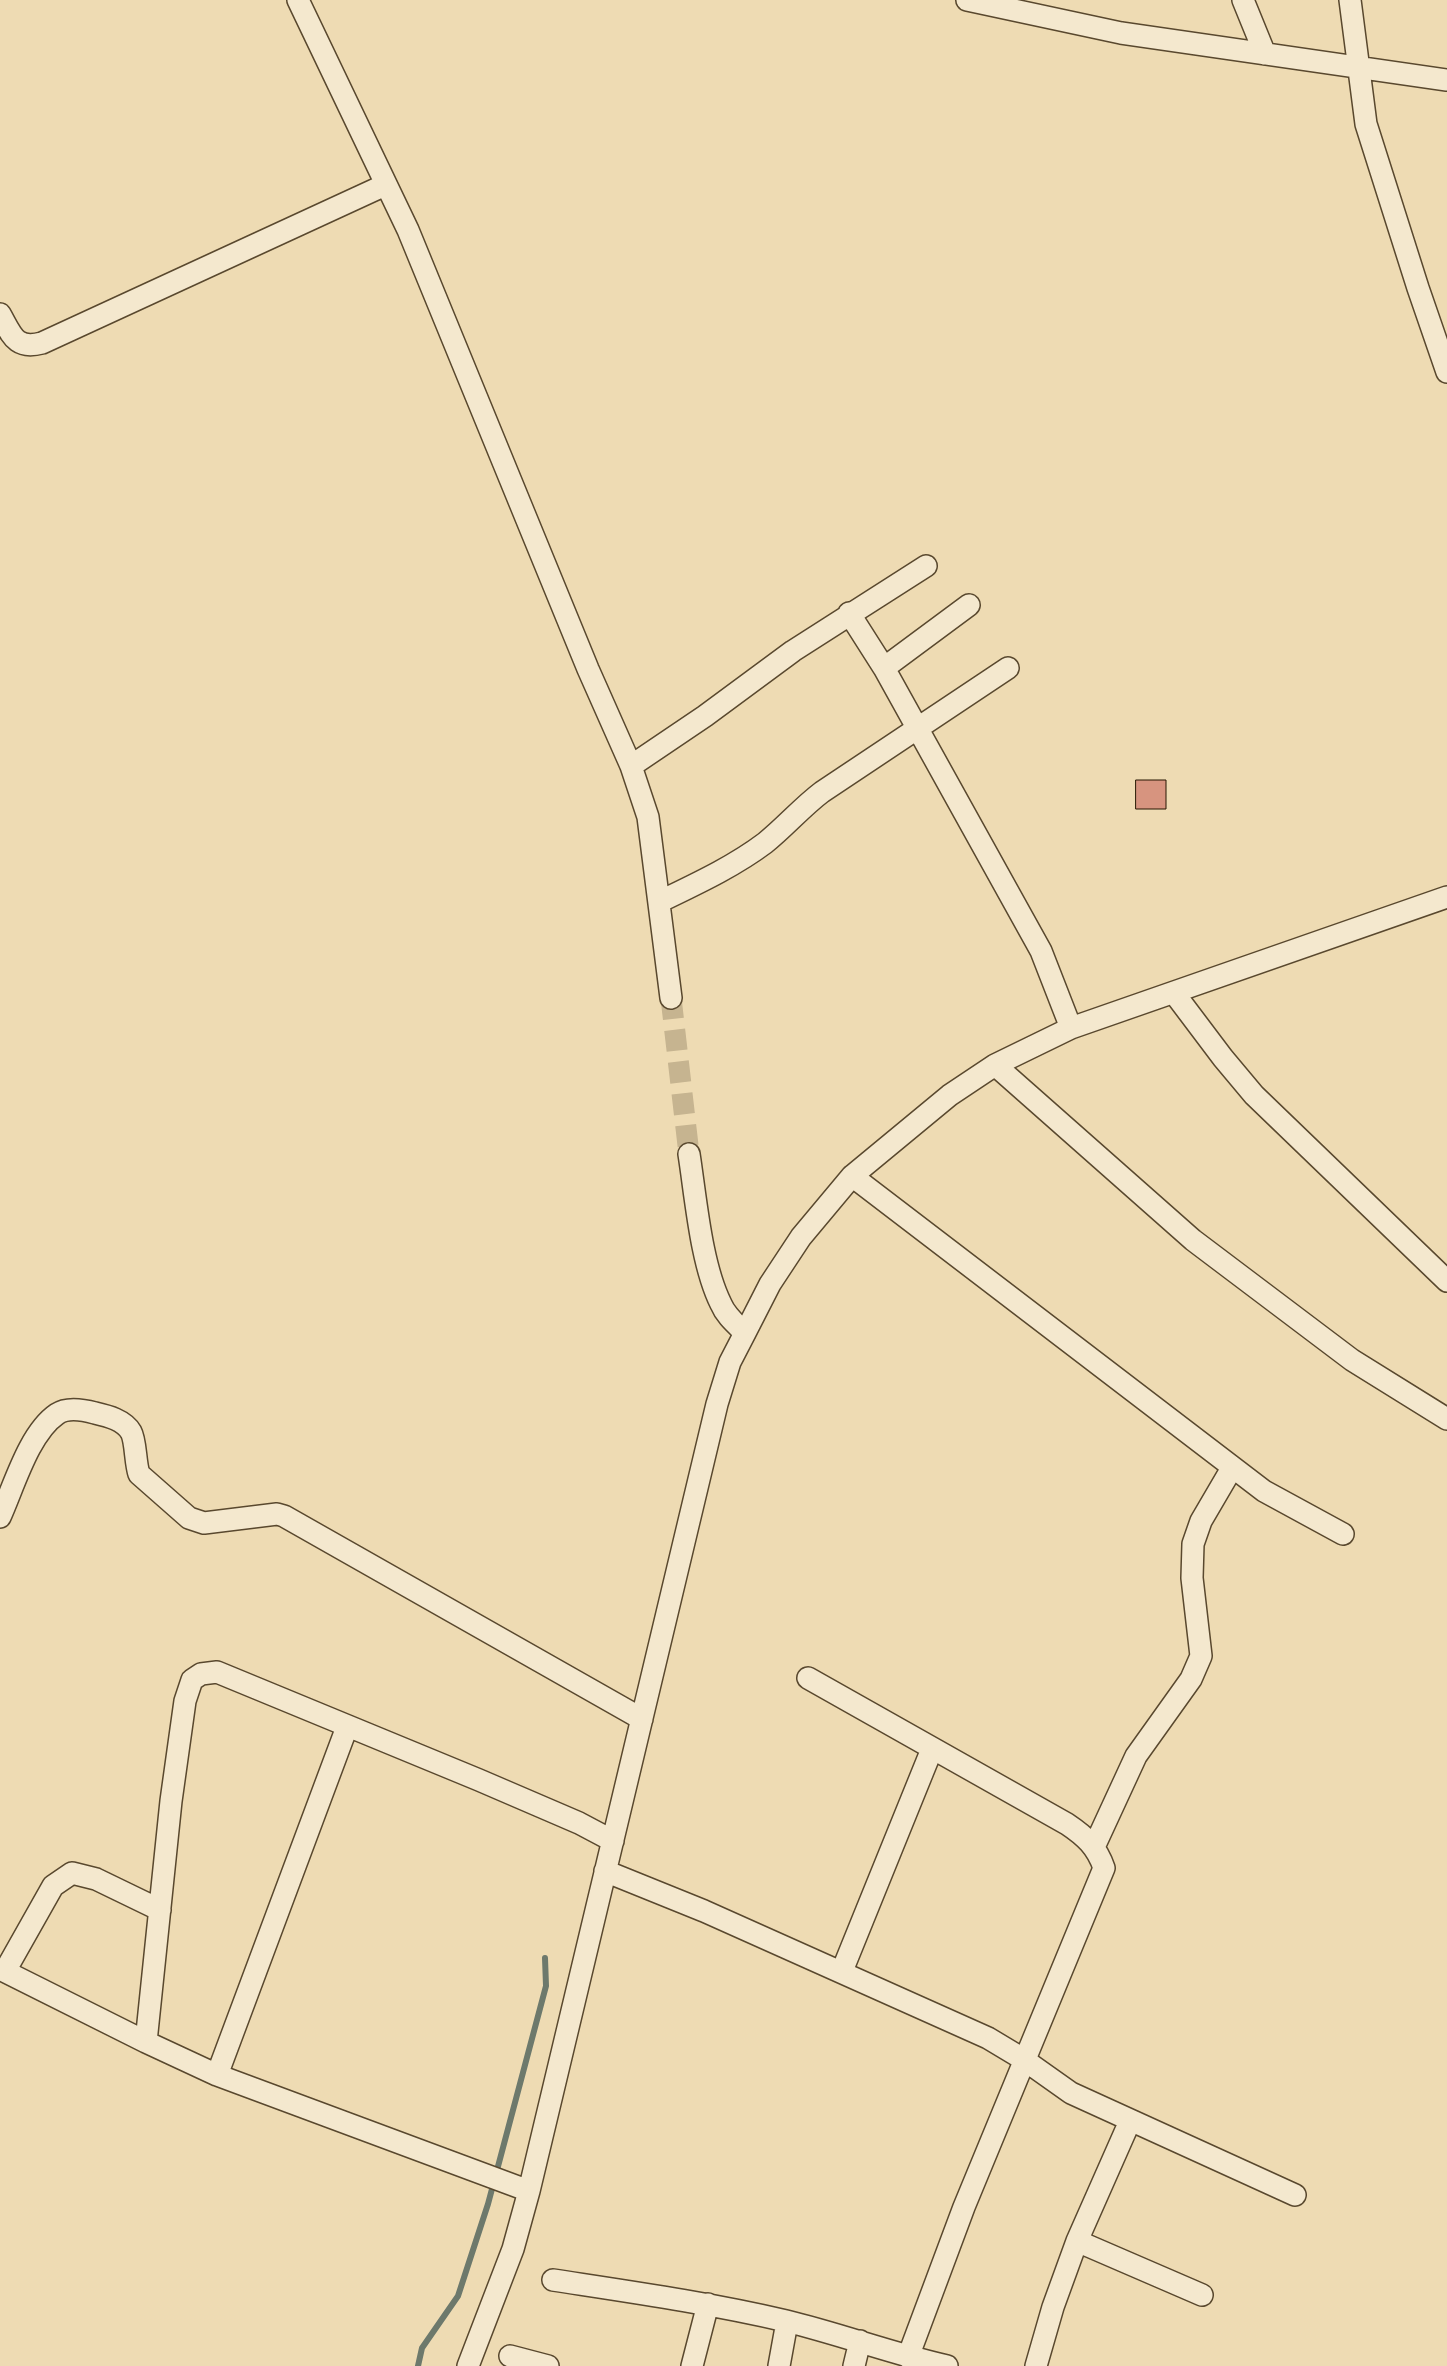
<!DOCTYPE html>
<style>
body{margin:0}
canvas{display:block;background:#eedbb3}
</style>
<canvas width="1447" height="2366"></canvas>
<script>
const ctx = document.querySelector('canvas').getContext('2d');
ctx.lineJoin = 'round';
function stroke(path, color, width, dash) { ctx.strokeStyle = color; ctx.lineWidth = width; ctx.lineCap = dash ? 'butt' : 'round'; ctx.setLineDash(dash || []); ctx.stroke(path); }
function fill(path, color) { ctx.fillStyle = color; ctx.fill(path, 'evenodd'); }
stroke(new Path2D(`
 M418,2366L422,2348L458,2296L488,2204L546,1986L545,1958`), '#6d796c', 6);
const building = new Path2D(`
 M1136,780H1166V809H1136Z`);
fill(building, '#d7947f');
stroke(building, '#271702', 1);
stroke(new Path2D(`
 M671,998L689,1154`), '#c6b490', 21, [21, 11]);
const minor = new Path2D(`
 M298,0L408,230L588,669L631,766L648,817L671,998
 M967,0L1121,33L1447,80
 M1243,0L1265,54
 M1350,0L1366,124L1418,288L1447,372
 M0,314C12,335 15,350 42,343L385,185
 M849,613L884,668L1041,951L1071,1028
 M884,668L969,605
 M631,766L705,716L793,651L926,566
 M661,901C696,884 733,867 765,843C785,827 802,807 822,792L1008,668
 M1174,993L1223,1058L1254,1095L1447,1281
 M995,1065L1193,1240L1352,1360L1447,1419
 M689,1154C696,1199 701,1264 721,1304C726,1316 736,1324 745,1333
 M852,1176L1264,1491L1343,1534
 M0,1517C14,1486 29,1433 57,1414C67,1407 84,1410 95,1413C108,1416 124,1420 131,1432C136,1441 135,1462 139,1474L189,1518L204,1523L277,1514L284,1516L642,1719
 M808,1678L1067,1824C1085,1836 1097,1847 1104,1868L964,2207L908,2357
 M1094,1847L1136,1756L1191,1679L1201,1656L1192,1578L1193,1544L1201,1521L1232,1468
 M605,1871L704,1911L988,2038L1023,2059L1071,2093L1295,2195
 M0,1969L146,2042L217,2075L529,2191
 M5,1971L53,1886L72,1873L96,1879L160,1910
 M842,1971L932,1749
 M146,2042L171,1801L185,1701L192,1680L201,1674L217,1672L479,1780L579,1823L613,1841
 M217,2075L347,1727
 M1077,2241L1202,2295
 M553,2280C631,2292 709,2303 786,2321C840,2334 893,2354 947,2366
 M510,2356L548,2366
 M468,2366L513,2249L529,2191L717,1404L730,1362L745,1333L770,1284L801,1237L852,1176L950,1095L995,1065L1071,1028L1447,897
 M692,2366L708,2304
 M779,2366L787,2322
 M854,2366L860,2341
 M1036,2366L1053,2307L1077,2241L1130,2121`);
stroke(minor, '#59482e', 24);
stroke(minor, '#f4e8ce', 21);
</script>
